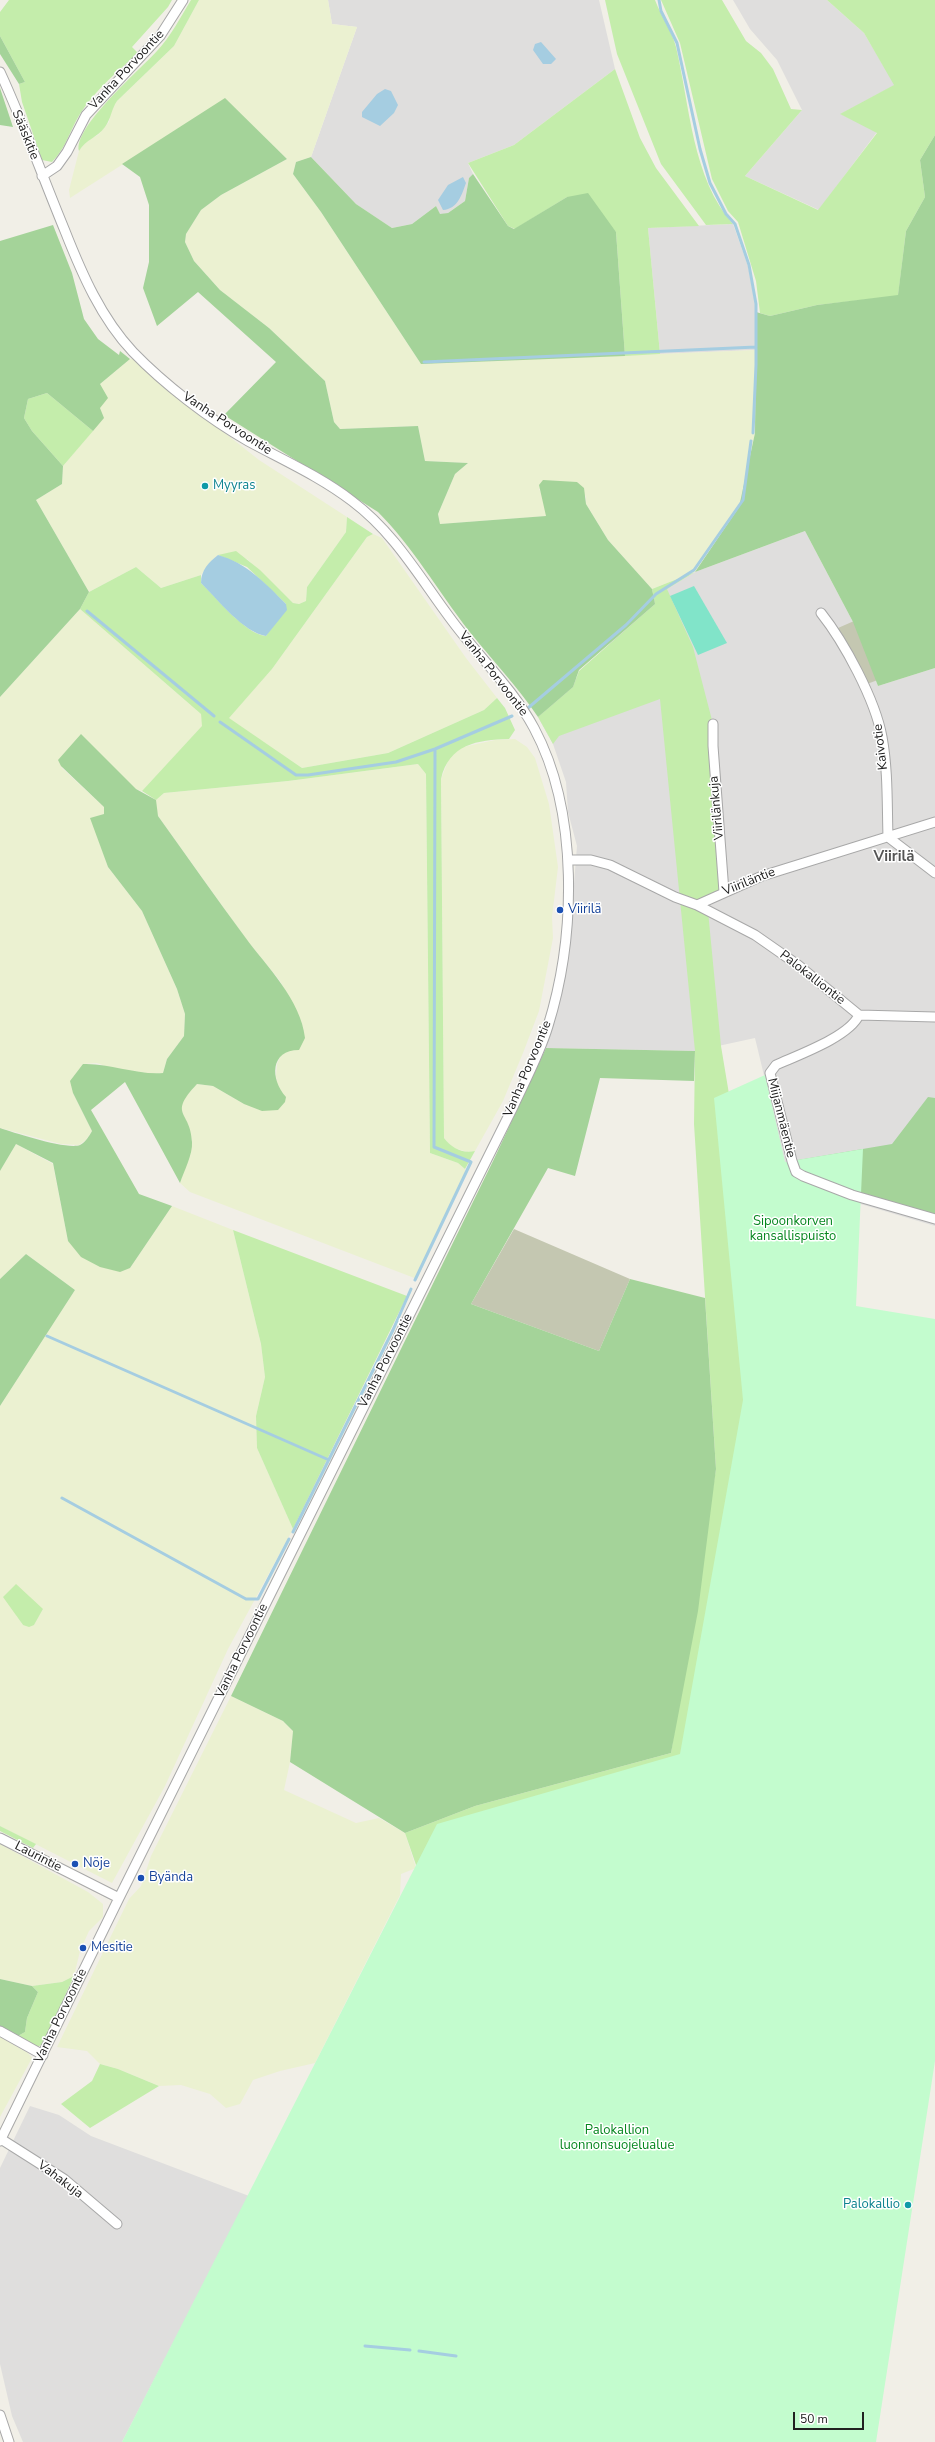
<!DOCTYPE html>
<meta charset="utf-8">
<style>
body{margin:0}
#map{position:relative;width:935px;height:2442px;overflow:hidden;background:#f1efe7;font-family:"Nunito Sans",sans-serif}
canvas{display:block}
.scale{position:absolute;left:793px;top:2412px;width:71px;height:18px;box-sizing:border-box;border:2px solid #212121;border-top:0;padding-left:5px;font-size:12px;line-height:14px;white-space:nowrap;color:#212121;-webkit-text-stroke:3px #fff;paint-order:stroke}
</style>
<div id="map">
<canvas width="935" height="2442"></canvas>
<div class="scale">50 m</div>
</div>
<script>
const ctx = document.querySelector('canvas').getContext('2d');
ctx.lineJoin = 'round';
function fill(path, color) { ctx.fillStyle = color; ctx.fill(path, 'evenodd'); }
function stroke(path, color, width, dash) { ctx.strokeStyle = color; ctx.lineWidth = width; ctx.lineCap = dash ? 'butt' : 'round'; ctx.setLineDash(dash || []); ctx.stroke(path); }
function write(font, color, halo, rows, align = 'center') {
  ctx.font = font + ' "Nunito Sans",sans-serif'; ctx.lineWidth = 3; ctx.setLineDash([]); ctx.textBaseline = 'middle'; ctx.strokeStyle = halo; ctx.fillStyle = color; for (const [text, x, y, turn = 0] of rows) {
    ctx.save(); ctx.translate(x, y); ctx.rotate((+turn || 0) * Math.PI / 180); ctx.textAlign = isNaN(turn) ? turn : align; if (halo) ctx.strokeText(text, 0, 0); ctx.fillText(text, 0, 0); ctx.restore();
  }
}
fill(new Path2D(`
 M328,0H599L615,69L514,145L468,163L473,174L469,178L465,201L448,213L440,215L436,206L412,224L392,228L356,204L311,157L357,27L332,24Z
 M733,0H827L864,33L895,85L841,114L877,132L819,210L745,176L802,110L777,60L750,29Z
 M733,224L748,266L755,304V350L660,354L648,228Z
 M805,531L853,622L878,686L935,668V1226L847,1200L787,1171L755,1038L695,1051L546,1048L568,959L577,846L568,812L566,782L553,744L538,717L658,594L695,572Z
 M30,2106L59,2115L91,2136L249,2196L122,2442H23L12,2416L0,2364V2168Z`), '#dfdedd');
fill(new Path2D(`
 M909,597L934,659L867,684L838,628Z
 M514,1229L630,1279L599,1351L471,1304Z`), '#c4c7b1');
fill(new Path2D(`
 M199,0H328L332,24L357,27L311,157L296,162L293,174L321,212L421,364L755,350V433L739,507L695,572L652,589L608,540L586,504V497L577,482H566L539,489L544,498L547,516L440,524L438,514L455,474L468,463L425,461L418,426L340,429L334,422L325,381L269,328L221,291L194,261L185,242L186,234L201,210L221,195L287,159L225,99L70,198L69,190L79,151L84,142L98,135L109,122L111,110L117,101L174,46Z
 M130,359H134L149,373L259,460L347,517L346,532L307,587L306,601L299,604L293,603L247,559L218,555L212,560L201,575L161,588L136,567L89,592L36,500L62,484L63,466L103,418L100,408V384Z
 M373,534L382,538L466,658L497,698L484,710L388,753L302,768L228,718L272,669L367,537Z
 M80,609L201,714L203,726L142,791L61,767L104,807L105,814L91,818L108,867L142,911L177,989L185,1014L184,1036L167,1059L163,1073L153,1074L111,1068L97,1063L83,1064L73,1093L92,1131L86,1140L79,1145L61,1144L0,1128V697Z
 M515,739L527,747L535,758L549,804L558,867L552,917L553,938L539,1011L523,1053L503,1101L475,1151L468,1152L453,1148L444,1138L441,779L450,756L463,747L495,740Z
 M418,764L426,774L430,1153L458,1163L465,1169V1176L417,1279L190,1192L180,1183L192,1142L181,1108L183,1099L197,1084L213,1086L244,1104L278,1088L276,1076L277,1064L282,1053L304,1033L292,1003L280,981L246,939L158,816L156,808V800L164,793L288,781Z
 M16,1144L53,1164L68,1241L130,1268L172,1206L233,1230L261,1344L265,1377L256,1416L257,1448L293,1529L228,1649L165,1786L112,1883L0,1826V1406L75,1290L26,1254L0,1279V1171ZM43,1609L34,1625H23L16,1615Z
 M231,1696L283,1721L293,1731L290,1762L284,1790L356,1823L379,1818L405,1833L416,1868L401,1874L400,1895L315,2063L280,2071L253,2080L240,2104L226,2108L210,2094L181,2085L159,2086L118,2069L100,2064L87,2051L57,2047L129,1899L141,1886L151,1856Z
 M0,1844L88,1892L103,1904V1917L89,1931L80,1951L74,1976L62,1982L32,1986L0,1979Z
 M0,2037L28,2053L32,2058L0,2117Z`), '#ebf1d1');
fill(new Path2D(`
 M9,0H172L168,7L132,47L138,53C117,72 95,90 80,114C70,130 66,148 52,162L42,160L22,102L19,84L25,82L0,36V12Z
 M191,0H199L174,46L117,101C111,110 111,119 105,127C97,138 86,139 79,151C73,127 141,69 157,51C171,36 180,18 191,0Z
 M605,0H655C661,16 672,31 676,47C690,106 692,178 733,224L706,225L661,164L617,54Z
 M661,0H722L746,41L761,53L773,69L791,109L802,110L745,176L818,210L877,133L840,114L894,85L864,33L827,0H935V135L920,160L925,197L906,231L898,296L817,305L770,316L760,313L756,281L738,222L728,211L712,179L680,43Z
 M615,69L640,138L656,168L699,226L648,228L660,354L625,356L616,232L567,197L515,229L508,226L468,163L514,145Z
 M47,393L93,431L63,466L32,431L24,418L28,399Z
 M347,517L373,534L367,537L272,669L229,718L302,768L388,753L484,710L497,698L505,708L515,730L509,739C477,740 449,744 441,779L444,1138C452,1148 462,1154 475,1151L465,1169L458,1163L430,1153L426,774L418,764L288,781L164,793L156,800L142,791L202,726L201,714L80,609L89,592L136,567L161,588L201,575V583C217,598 245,634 266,636L286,604L247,567L218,555L236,551L260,570L293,603L299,604L306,601L307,587L346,532Z
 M695,572L667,589L693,647L713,724L724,892L697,905L708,911L721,1046L738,1148L770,1540L615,2442L405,1833L475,1806L671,1753L716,1469L694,1124L695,1051L660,699L559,736L553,744L538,717L573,687L579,671L655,604L652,589Z
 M233,1230L407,1296L293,1529L257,1448L256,1416L265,1377L261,1344Z
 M16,1584L43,1609L34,1625L29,1627L23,1625L3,1597Z
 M0,1826L36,1844L33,1848L0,1831Z
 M74,1976L43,2044L36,2048L18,2036L25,2032L27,2018L38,1992L32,1986L62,1982Z
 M100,2064L118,2069L159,2086L90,2128L61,2104L92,2081Z`), '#c4edab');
fill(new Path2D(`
 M0,36L25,82L19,84L0,54Z
 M0,88L13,127L0,125Z
 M225,98L287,159L221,195L201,210L186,234L185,242L194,261L220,290L269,328L325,381L334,422L340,429L418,426L425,461L468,463L455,474L438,514L440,524L546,516L539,485L543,480L577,482L584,488L586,504L608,540L652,589L655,604L579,670L573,687L538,717C517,686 492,660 469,631C438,591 413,547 378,512L224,415L276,362L198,292L157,326L143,288L149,262V205L140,177L122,164Z
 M935,135V668L878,686L853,622L805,531L695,572L739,507L755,433L756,312L770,316L817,305L898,295L906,231L925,197L920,160Z
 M311,157L356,204L392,228L412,224L436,206L440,214L448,213L465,201L469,178L473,174L508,226L514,229L567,197L588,193L616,232L625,356L421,364L321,212L293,174L296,162Z
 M53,225L72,273L84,319L98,339L119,355L120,351L130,359L100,384L108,398L100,408L104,418L93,431L47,393L28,399L24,418L32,431L63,466L62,484L36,500L89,592L80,609L0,697V241Z
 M81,734L136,789L156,800L158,816C187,856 215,897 245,937C267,967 301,1000 305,1038L299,1050C270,1050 270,1079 286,1097L285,1102L278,1110L262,1111L244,1104L213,1086L197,1084C167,1116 191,1110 192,1142C193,1154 184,1171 180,1183L125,1082L91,1110L139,1194L172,1206L130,1268L120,1272L100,1267L81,1257L68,1241L53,1163L16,1144L0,1171V1128C15,1133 67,1150 80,1145C86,1142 89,1136 92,1131L73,1093L70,1081L83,1064C110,1063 136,1075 163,1073L167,1059L184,1036L185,1014L177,989L142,911L108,867L90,818L104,814V807L61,766L58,760Z
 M546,1048L695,1051L694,1081L600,1078L575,1176L548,1168L471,1304L599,1351L630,1279L705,1298L716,1469L698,1611L671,1753L475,1806L405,1833L290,1762L293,1731L283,1721L231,1696L494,1159Z
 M928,1097L935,1098V1219L852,1195L792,1161L892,1144Z
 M26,1254L75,1290L0,1406V1279Z
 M0,1979L32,1986L38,1992L27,2018L25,2032L18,2036L0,2028Z`), '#a4d399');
fill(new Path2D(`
 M765,1075L785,1162L863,1149L856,1306L935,1319V2061L876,2442H122L437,1824L680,1754L743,1400L714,1098Z`), '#c3fcce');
fill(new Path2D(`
 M694,586L727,643L698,655L670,596Z`), '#81e4c9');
fill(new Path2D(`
 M541,42L556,59L551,64H543L533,50L535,44Z
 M385,89L391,91L398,105L394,113L380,126L362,117V112L377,94Z
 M463,177L466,183C462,194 458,209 443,210L438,200L448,185Z
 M218,555C247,563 265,583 286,604L287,610L266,636C244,633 217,599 201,583C201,570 209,562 218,555Z`), '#a5cde1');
stroke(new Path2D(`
 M659,0L661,11L677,43L700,149L710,183L726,214L735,224L749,265L756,304V365L753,433
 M424,362L756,347
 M87,611L214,716
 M528,708L626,625L656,594L694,570L743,500L751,441
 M220,722L296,775H308L396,762L435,749L512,716
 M415,1280L471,1162L434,1147L435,749
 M47,1336L329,1460
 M62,1498L246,1599H258L289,1539
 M293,1532L393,1330L411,1289
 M365,2346L410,2350
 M419,2351L456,2356`), '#a5cde1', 3);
const minor = new Path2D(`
 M0,72C24,124 43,178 65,231C82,274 101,318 133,352C164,384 209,419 248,441C283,460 321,477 352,501C396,534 421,580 453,622C480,658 513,689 534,728C579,812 576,936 548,1026C540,1053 525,1081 513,1107L119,1898L0,2141
 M42,176L57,166L67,152L86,115L160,36L183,0
 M821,613C844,642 875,699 882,737C888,769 887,804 888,837
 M713,724V746L724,892
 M888,837L935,873
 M568,860H591L610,865L675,897L697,905L755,935L798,965L859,1015L935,1017
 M697,905L762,876L935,822
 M859,1015C849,1037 798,1055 776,1065L770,1073L792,1161L796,1172L803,1176L852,1195L935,1219
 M0,1838L119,1898
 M0,2031L43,2055
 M1,2139L64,2179L117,2224
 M0,2415L9,2442`);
stroke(minor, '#a8a8a8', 11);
stroke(minor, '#fff', 9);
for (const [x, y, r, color] of [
 [205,486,4,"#0f9aa8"],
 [560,910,4,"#1a4fb4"],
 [75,1864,4,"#1a4fb4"],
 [141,1878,4,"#1a4fb4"],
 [83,1948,4,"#1a4fb4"],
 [908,2205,4,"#0f9aa8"]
]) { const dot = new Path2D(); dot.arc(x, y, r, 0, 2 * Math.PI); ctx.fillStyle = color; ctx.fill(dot); stroke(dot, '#fff', 1.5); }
write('13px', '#212121', '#fff', [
 ["Vanha Porvoontie",127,70,-47],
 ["Sääskitie",25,135,68],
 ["Vanha Porvoontie",227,424,33],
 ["Vanha Porvoontie",493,674,52],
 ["Kaivotie",881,747,-97],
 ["Viirilänkuja",717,808,-95],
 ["Viiriläntie",749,882,-22],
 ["Palokalliontie",812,978,38],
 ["Vanha Porvoontie",528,1069,-67],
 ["Miijanmäentie",781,1118,76],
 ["Vanha Porvoontie",386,1361,-63],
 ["Vanha Porvoontie",242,1651,-64],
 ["Laurintie",38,1857,27],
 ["Vanha Porvoontie",61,2016,-64],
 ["Vahakuja",60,2180,37]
]);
write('13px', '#0d838f', '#fff', [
 ["Myyras",213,486],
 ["Palokallio",900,2205,"right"]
], 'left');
write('13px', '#164399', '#fff', [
 ["Viirilä",568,910],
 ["Nöje",83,1864],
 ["Byända",149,1878],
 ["Mesitie",91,1948]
], 'left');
write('13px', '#06871f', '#fff', [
 ["Sipoonkorven",793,1222],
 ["kansallispuisto",793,1237],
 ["Palokallion",617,2131],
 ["luonnonsuojelualue",617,2146]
]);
write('bold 15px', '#545454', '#fff', [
 ["Viirilä",894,857]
]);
</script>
